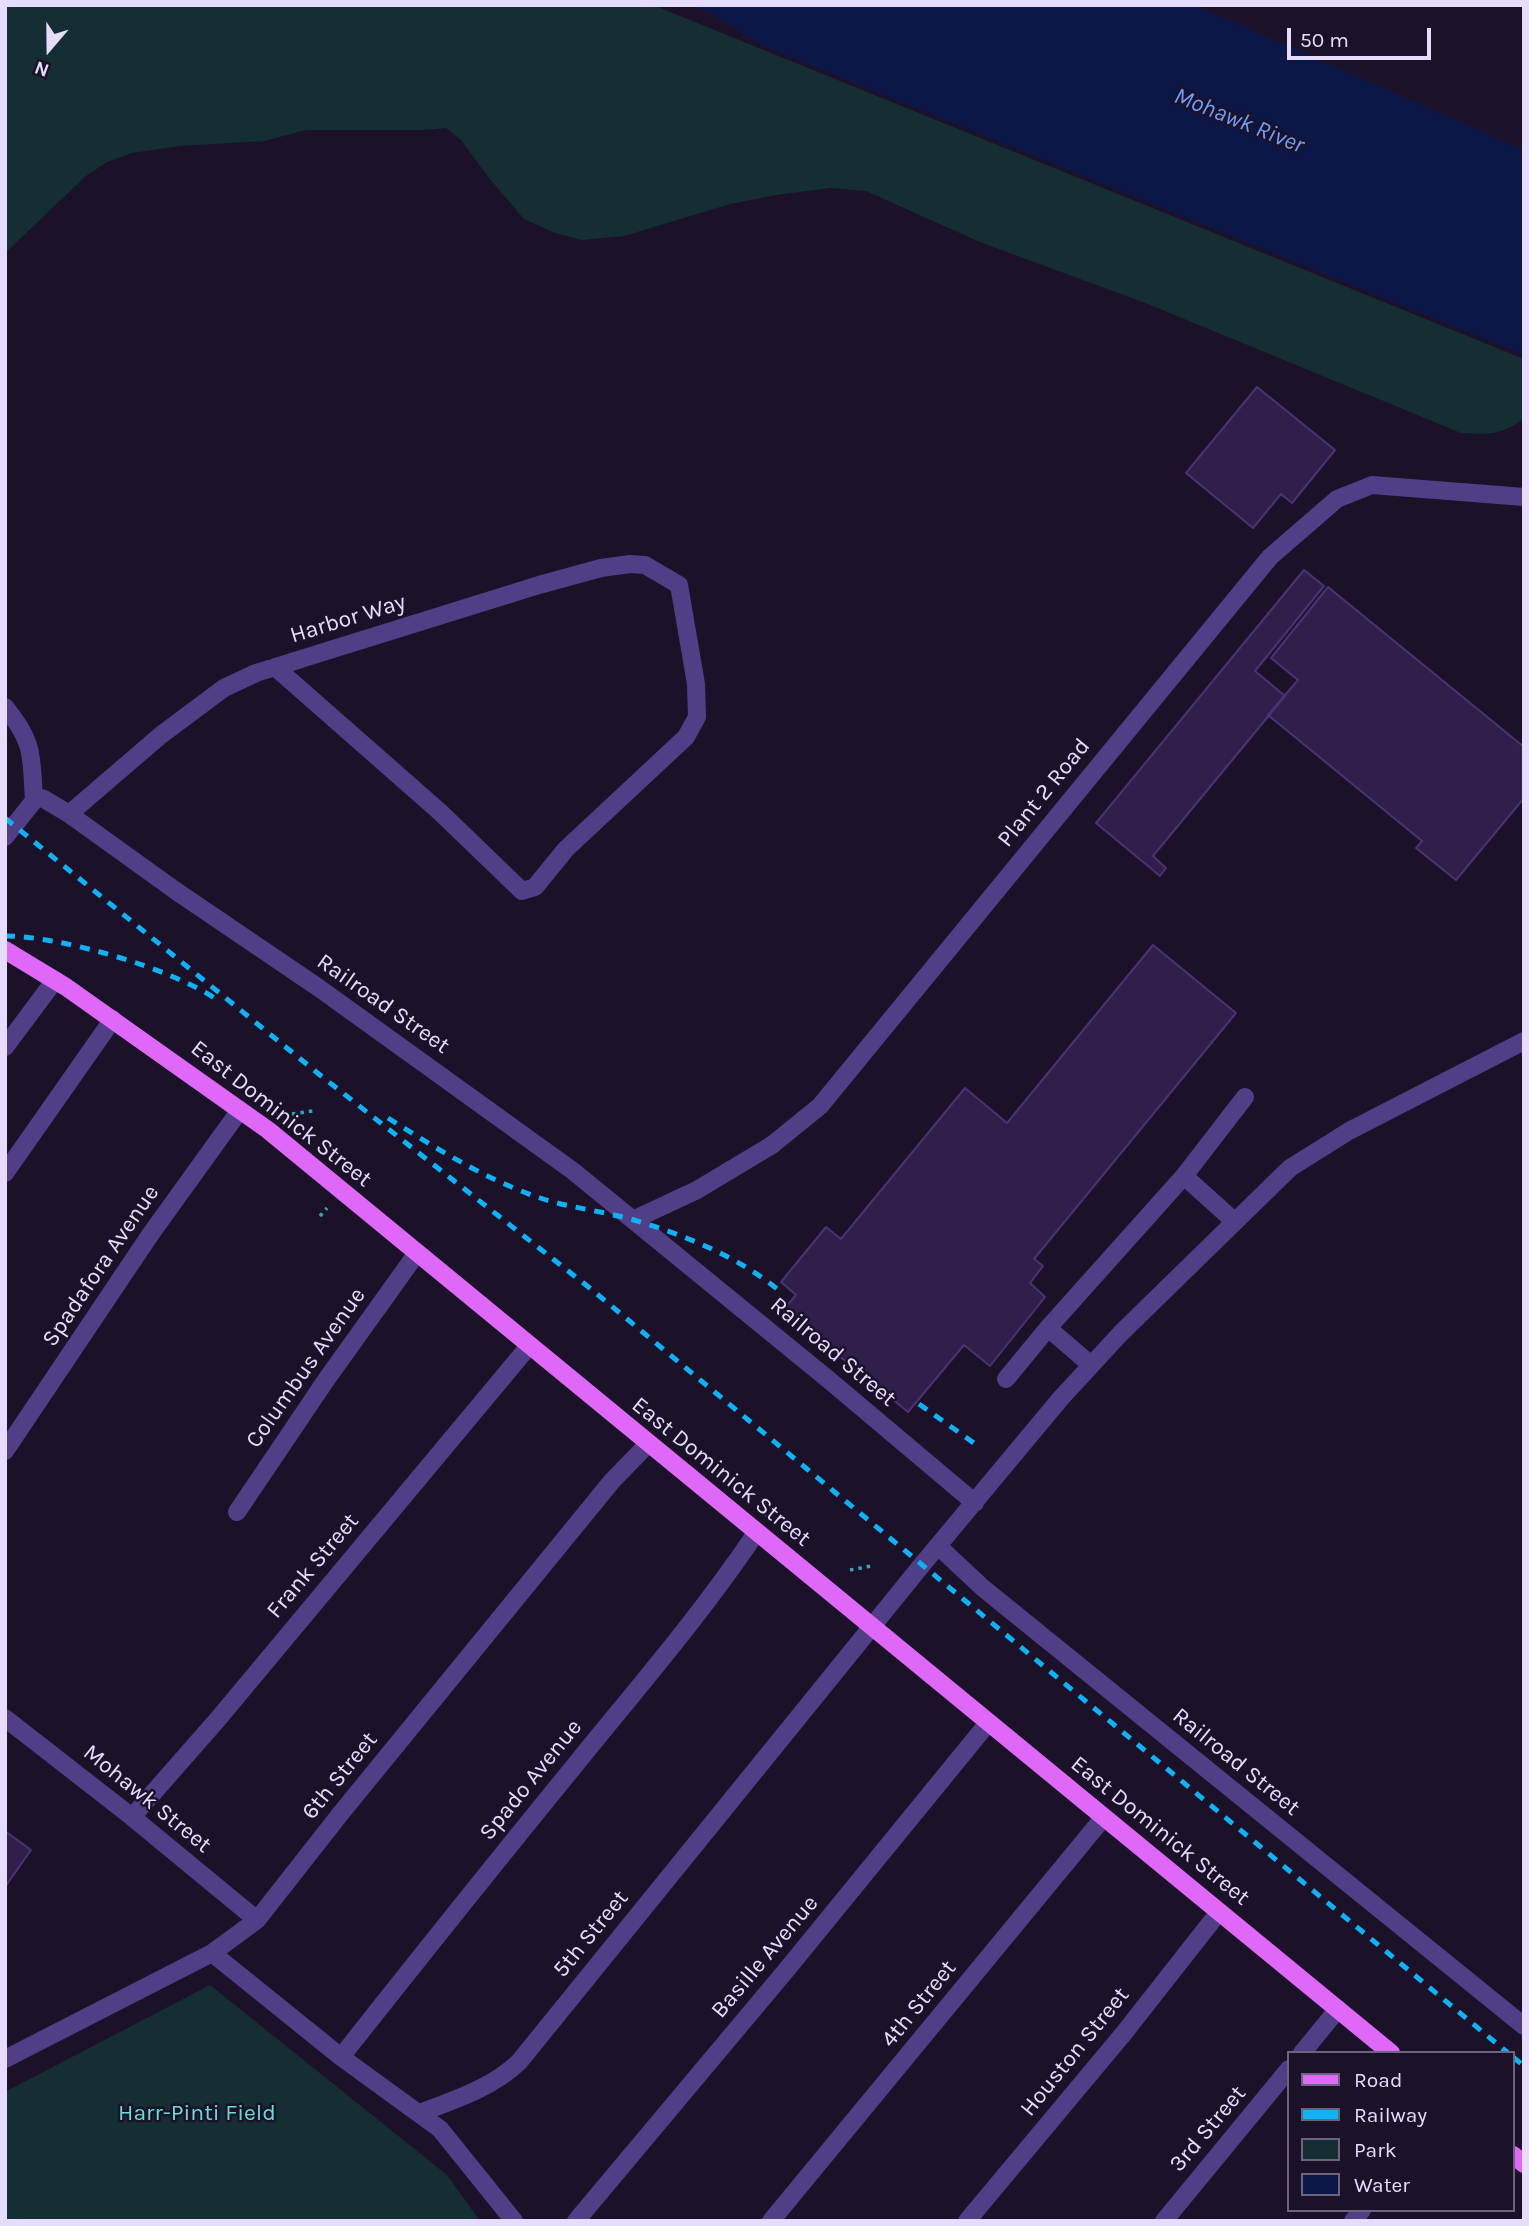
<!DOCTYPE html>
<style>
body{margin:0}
#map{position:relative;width:1529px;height:2226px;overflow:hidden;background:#1b122a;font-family:Karla,sans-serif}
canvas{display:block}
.frame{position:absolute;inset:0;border:7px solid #e6dcfe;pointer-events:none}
.legend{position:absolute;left:1287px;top:2051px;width:228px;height:161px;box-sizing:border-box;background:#1b122a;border:2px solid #6c637f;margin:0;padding:9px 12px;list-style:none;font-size:21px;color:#e6dcfe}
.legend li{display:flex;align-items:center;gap:14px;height:35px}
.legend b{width:35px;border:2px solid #6c637f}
.north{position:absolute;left:14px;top:14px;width:70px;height:70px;-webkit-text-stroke:5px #1b122a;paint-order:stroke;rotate:200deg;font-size:19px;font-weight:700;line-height:28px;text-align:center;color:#e6dcfe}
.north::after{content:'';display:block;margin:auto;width:24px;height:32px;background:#e6dcfe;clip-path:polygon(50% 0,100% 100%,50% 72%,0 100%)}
.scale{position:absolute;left:1287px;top:28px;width:144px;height:32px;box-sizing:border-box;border:4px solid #e6dcfe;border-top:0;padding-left:9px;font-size:21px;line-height:24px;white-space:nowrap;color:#e6dcfe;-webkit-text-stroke:5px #1b122a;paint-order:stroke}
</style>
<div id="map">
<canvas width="1529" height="2226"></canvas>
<div class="frame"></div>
<ul class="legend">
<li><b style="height:9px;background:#df68f9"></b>Road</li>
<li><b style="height:9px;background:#10b1f5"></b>Railway</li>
<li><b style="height:19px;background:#152e33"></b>Park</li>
<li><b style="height:19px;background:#0d1747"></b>Water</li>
</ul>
<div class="north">N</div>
<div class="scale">50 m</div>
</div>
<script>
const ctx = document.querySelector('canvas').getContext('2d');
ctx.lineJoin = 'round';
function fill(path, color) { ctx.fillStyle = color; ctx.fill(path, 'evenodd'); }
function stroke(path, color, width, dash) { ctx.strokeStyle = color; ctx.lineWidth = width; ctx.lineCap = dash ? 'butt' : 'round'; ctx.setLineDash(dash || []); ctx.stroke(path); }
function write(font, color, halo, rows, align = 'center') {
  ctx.font = font + ' Karla,sans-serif'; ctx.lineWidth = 5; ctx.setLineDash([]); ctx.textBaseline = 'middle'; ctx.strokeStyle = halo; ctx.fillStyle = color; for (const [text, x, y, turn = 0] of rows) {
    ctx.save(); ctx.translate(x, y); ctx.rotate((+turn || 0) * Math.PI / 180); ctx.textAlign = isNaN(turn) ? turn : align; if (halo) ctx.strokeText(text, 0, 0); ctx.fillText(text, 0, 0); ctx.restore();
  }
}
fill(new Path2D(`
 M5,5H653L1524,359V418C1504,435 1486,435 1461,433L1148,304L980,242L866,191L830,188L776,195L730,204L624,236L582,240L555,233L524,219L489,178L461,140L446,128L422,130H306L264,141L180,146L132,153L107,162L86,176L5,253Z
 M210,1985L447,2175L480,2221H5V2092Z`), '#152e33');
fill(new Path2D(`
 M691,5H1194L1524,150V355L761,45L712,14Z`), '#0d1747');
const building = new Path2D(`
 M1257,387L1335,450L1292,503L1281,494L1253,528L1186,473Z
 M1304,570L1324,586L1255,671L1285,696L1153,856L1166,868L1160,876L1096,823Z
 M1328,587L1524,747V798L1456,880L1416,848L1422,841L1268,715L1298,680L1271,658Z
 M1153,945L1236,1013L1034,1259L1043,1266L1030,1283L1045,1297L990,1366L964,1345L908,1412L783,1310L796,1295L781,1282L826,1227L841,1239L965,1088L1007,1123Z
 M5,1831L31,1850L5,1887Z`);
fill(building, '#301f4a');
stroke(building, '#4c3275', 2);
stroke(new Path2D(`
 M292,1114L313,1111
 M352,1178L359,1170
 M320,1216L327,1208
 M641,1414L647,1405
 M766,1517L773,1508
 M850,1570L871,1566`), '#36a6b7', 3.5, [3.5, 5]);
stroke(new Path2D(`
 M5,707C35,743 31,757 34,800
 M69,814L161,735L224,688L256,673L539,585L601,568L630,564L645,565L679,585L696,684L697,717L686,737L566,849L535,887L522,891L440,812L275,667
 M5,837L37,797L44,799L69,814L176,891L319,988L573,1171L829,1380L975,1503
 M5,1047L55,980
 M5,1173L113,1019
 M1184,1176L1234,1221
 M633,1220L697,1190L772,1145L820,1106L1270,557L1337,499L1372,485L1524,497
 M1048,1328L1091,1365
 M1006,1379L1048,1328L1184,1176L1245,1097
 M5,1451L150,1235L240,1110
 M237,1512L326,1380L417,1253
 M938,1546L983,1588L1524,2026
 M5,1718L132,1817L257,1920
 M132,1817L218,1719L529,1346
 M212,1953L341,2057L440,2129L514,2221
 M1302,2053L1338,2009
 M341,2057C420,1957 500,1857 580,1759C640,1685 703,1612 756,1533
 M5,2059L212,1953L257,1920L341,1813L612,1481L648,1444
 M420,2113C454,2100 492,2088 519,2062L921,1566L1061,1398L1121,1333L1290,1168L1349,1131L1524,1041
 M576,2221L788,1968L988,1723
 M771,2221L1104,1817
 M967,2221L1124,2033L1219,1912
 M1164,2221L1289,2069
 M1353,2221L1362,2210`), '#503f86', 18);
stroke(new Path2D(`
 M5,950L66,987L268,1130L1391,2053
 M1513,2155L1524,2164`), '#df68f9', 18);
stroke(new Path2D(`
 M5,818L320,1075L591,1289L1508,2053
 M5,936C60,936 170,968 216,999
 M388,1118C437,1149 485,1179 540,1198C570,1208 603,1211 634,1220C685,1235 741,1258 782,1293
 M919,1404L978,1446
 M1513,2057L1524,2066`), '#10b1f5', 5, [10, 9]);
write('23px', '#e6dcfe', '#1b122a', [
 ["Harbor Way",348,619,-17],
 ["Plant 2 Road",1044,793,-51],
 ["Railroad Street",383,1004,35],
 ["East Dominick Street",281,1114,38],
 ["Spadafora Avenue",101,1266,-56],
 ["Railroad Street",833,1352,40],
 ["Columbus Avenue",306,1368,-55],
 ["East Dominick Street",721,1472,39],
 ["Frank Street",313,1566,-50],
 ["Railroad Street",1236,1762,39],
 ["6th Street",340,1776,-51],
 ["Spado Avenue",531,1780,-51],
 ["Mohawk Street",147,1799,39],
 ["East Dominick Street",1160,1831,39],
 ["5th Street",591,1934,-51],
 ["Basille Avenue",765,1957,-50],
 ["4th Street",919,2004,-51],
 ["Houston Street",1075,2052,-51],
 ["3rd Street",1208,2129,-50]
]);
write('23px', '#69dcd6', '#1b122a', [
 ["Harr-Pinti Field",197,2113]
]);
write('italic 24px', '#6e9ef9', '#1b122a', [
 ["Mohawk River",1239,121,22]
]);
</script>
